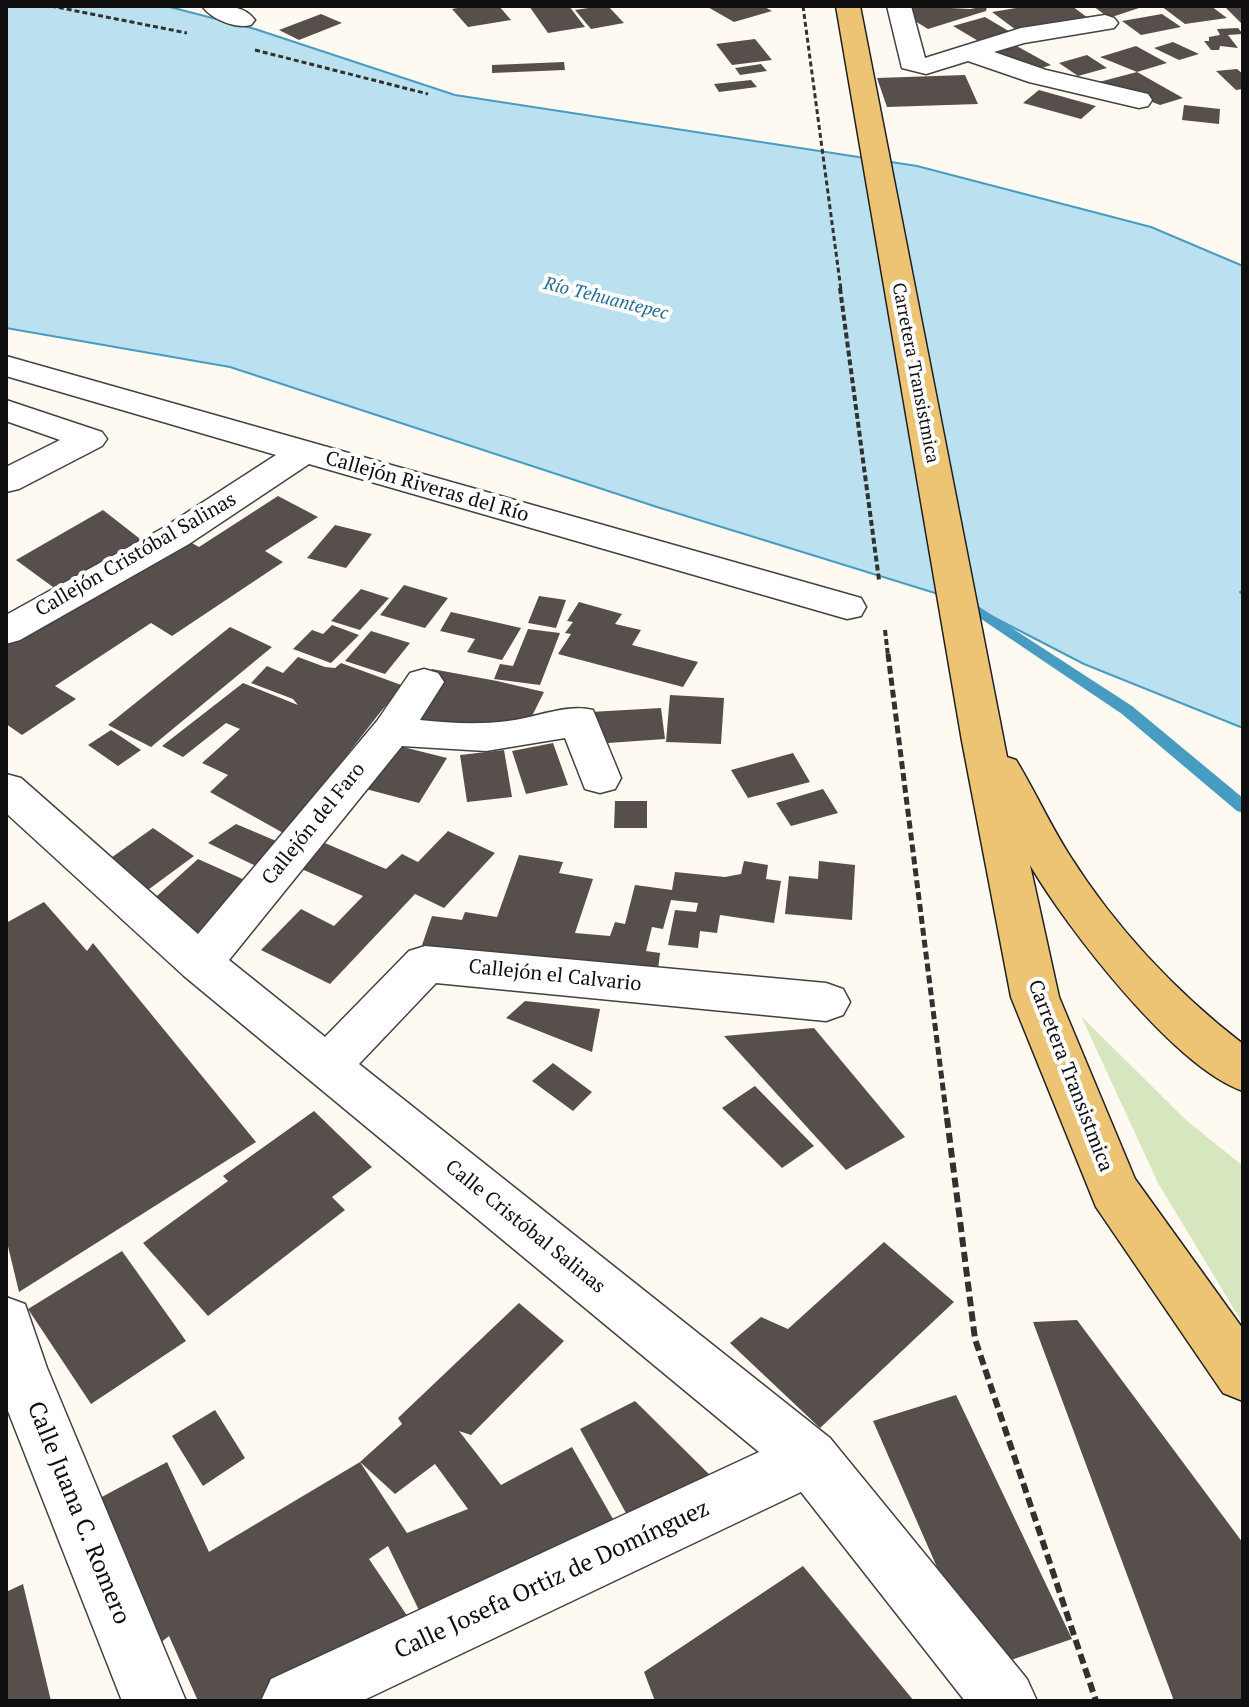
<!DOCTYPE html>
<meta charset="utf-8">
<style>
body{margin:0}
#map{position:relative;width:1249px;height:1707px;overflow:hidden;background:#fefaf2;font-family:"PT Serif",serif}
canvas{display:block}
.frame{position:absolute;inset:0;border:8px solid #0f0f0f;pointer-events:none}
</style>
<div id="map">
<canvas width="1249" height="1707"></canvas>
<div class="frame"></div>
</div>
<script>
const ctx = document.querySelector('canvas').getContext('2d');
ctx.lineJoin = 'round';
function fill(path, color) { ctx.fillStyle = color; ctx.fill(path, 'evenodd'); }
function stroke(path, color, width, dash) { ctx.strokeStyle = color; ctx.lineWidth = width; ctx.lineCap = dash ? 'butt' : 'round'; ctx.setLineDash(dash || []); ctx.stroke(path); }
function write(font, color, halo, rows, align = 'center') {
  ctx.font = font + ' "PT Serif",serif'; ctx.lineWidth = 8; ctx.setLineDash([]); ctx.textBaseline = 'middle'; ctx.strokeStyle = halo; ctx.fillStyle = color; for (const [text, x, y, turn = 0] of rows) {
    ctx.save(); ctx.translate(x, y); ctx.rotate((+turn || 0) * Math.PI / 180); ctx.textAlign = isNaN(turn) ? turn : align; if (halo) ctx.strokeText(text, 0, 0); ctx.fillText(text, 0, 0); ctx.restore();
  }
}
fill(new Path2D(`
 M1081,1016L1186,1120L1243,1166V1324L1158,1183Z`), '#d6e6be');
const water = new Path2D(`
 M6,6H166L255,29L455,95L917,166L1151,227L1243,266V591L1240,592L1243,595V728L1084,664L964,602L657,507L230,367L6,328Z`);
fill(water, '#bbe1f1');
stroke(water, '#489cc1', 2);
fill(new Path2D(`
 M961,595L1132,706L1243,798V813L1237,811L1122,714L956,602L954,599Z`), '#489cc1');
fill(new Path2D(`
 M467,6H499L511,20L468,27L452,9Z
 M529,6H569L585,27L548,33Z
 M602,6H608L624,23L591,29L575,10Z
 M706,6H763L772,11L734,22Z
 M910,6L970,9L987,6L986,11L928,29L915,21Z
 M1028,6H1072L1092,21L1020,33L992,12Z
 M1093,6H1136L1139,8L1109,18Z
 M1161,6H1211L1227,18L1185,24Z
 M1224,6H1243V25Z
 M321,14L342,23L299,40L279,30Z
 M1162,14L1181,27L1141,35L1122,21Z
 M985,17L1012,33L980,42L953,26Z
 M1238,28L1243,34L1228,35L1238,48L1220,46L1219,50H1211L1204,41H1209V37L1220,35L1217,29Z
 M755,39L772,60L732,65L716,44Z
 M1173,42L1199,54L1179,60L1154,48Z
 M1013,44L1051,65L1032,71L993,49Z
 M1136,46L1167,63L1137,72L1100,57Z
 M1087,55L1107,68L1078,76L1059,63Z
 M564,62L565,70L492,73V65Z
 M761,64L767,71L740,75L735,68Z
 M1237,69L1243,74V89L1236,90L1216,71Z
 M1137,72L1183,98L1160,105L1099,82Z
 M965,75L978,104L887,107L877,78Z
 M751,80L757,87L719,92L714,84Z
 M1039,90L1096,106L1081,119L1023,103Z
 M1184,105L1220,109L1219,124L1182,120Z
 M278,496L318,517L265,551L283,562L172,636L151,623L55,686L76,699L22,735L6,724V635L181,537L199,547Z
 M103,510L144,542L57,590L16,560Z
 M335,525L372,534L346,568L307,558Z
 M404,585L448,598L425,628L380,615Z
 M361,589L389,598L360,630L331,621Z
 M539,596L566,600L556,628L528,623Z
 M579,602L622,614L615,624L641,630L632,645L698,662L683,687L558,654L571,634L565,633L573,622L567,621Z
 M451,612L521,628L502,660L467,652L475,639L440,631Z
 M332,625L359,635L331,663L293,649L312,630L323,634Z
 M230,627L272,647L151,747L108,725Z
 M528,629L560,633L540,685L494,679L500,664L513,666Z
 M371,631L410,643L385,674L345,661Z
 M298,657L325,667L335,668L341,663L404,686L382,710L285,834L210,792L228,775L202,763L240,729L226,723L183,757L162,746L243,683L298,705L293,699L251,683L267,666L283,673Z
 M432,669L497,681L544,692L523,734L400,729Z
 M670,695L724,698L721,744L666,742Z
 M661,708L665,739L594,744L590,712Z
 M111,730L141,750L118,766L88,745Z
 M553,743L568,785L526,794L512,751Z
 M391,744L447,758L419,803L362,788Z
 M504,750L512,797L467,802L460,755Z
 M793,753L810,782L748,798L731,770Z
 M823,789L838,813L791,826L776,803Z
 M615,801H647V828H614Z
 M236,824L281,843L258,867L208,843Z
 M153,828L194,856L141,895L101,865Z
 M448,831L495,853L444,908L415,894L330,984L261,950L301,909L334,926L363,896L297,867L320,841L386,869L402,854L418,862Z
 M519,855L563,862L559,873L593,879L575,933L610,936L615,922L625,924L635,885L672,890L675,872L725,877L741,874L744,861L768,865L766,879L781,881L774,923L720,915L717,933L700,931L698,948L668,945L675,910L696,912L698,903L671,900L663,929L652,927L646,951L660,953L656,986L420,951L432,916L462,920L465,912L497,917Z
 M198,859L247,881L191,939L148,904Z
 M819,861L855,865L852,920L785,914L789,876L818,879Z
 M44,902L87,951L93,943L256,1142L19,1292L6,1238V923Z
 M525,1001L600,1009L592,1052L506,1018Z
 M814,1028L905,1137L846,1170L724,1036Z
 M553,1063L592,1092L573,1111L532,1081Z
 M755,1086L814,1146L782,1168L722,1108Z
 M314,1111L372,1167L332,1197L345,1210L208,1316L143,1243L228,1181L223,1176Z
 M884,1242L954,1302L820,1428L730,1343L761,1317L788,1329Z
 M122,1251L186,1341L91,1404L28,1309Z
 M519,1303L564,1341L471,1435L459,1431L501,1485L572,1447L617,1526L429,1631L388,1546L369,1559L418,1632L313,1667L258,1701H198L169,1636L149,1652L85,1506L167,1462L209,1552L360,1462L407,1533L468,1509L435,1464L395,1494L360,1462L402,1424L398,1418Z
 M1077,1320L1243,1543V1701H1174L1033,1322Z
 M956,1395L1072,1639L982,1670L873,1421Z
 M635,1401L715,1480L632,1524L580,1429Z
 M215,1410L245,1458L203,1486L172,1436Z
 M803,1566L914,1701H655L644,1672Z
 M23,1584L51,1701H6V1592Z`), '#564f4c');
const minor = new Path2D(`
 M202,6C221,6 242,3 255,20L251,25C235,29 211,19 202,6Z
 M887,6H911L925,58L1021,28L1105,15L1114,18L1118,23L1114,28L1024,43L994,52L1046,70L1148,94L1152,100L1148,106L1139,108L1029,82L968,61L926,74L902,68Z
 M6,356L861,598L866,607L861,616L847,619L309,464L189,544L20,640L6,644V615L163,528L276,455L6,376Z
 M6,400L102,432L107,439L102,446L19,489L6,492V467L60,440L6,421Z
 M424,669L438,673L444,682L420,720C449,723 478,725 508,721C535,718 567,703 593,710L621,778L615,789L600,793L585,789L565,738L486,751L402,746L229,960L325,1037L409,951L425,946L826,983L843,989L850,1002L843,1015L826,1021L436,983L359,1064L830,1438L1027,1679L1037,1701H965L801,1492L362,1701H261L271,1679L759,1452L184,976L6,813V774L21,778L198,934L377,721L410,673Z
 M6,1297L25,1304L47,1368L186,1701H122L6,1406Z`);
const major = new Path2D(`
 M836,6H860L1007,757L1016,760C1035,791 1050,825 1070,856C1115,927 1176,992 1243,1044V1091C1175,1068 1066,927 1030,865L1059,997L1135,1179L1243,1329V1401L1223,1393L1096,1207L1011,997L962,741Z`);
stroke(minor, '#424242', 3);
stroke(major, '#202020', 3);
stroke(new Path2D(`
 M51,6L187,33
 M803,6L841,290
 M255,50L428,94`), '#313131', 3, [5, 3]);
stroke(new Path2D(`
 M840,288L879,580
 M885,630L888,656`), '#313131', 4, [6, 3]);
stroke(new Path2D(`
 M888,654L947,1120`), '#313131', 5, [8, 4]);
stroke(new Path2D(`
 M947,1118L975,1339L1096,1701`), '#313131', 6, [10, 5]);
fill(minor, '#fff');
fill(major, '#ecc473');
write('italic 18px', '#226e96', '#fff', [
 ["Río Tehuantepec",606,299,14]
]);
write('18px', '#0f0f0f', '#fff', [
 ["Carretera Transistmica",915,373,79]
]);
write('20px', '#0f0f0f', '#fff', [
 ["Callejón Riveras del Río",427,487,16],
 ["Callejón Cristóbal Salinas",136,555,-30],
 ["Callejón del Faro",314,824,-51],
 ["Callejón el Calvario",555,976,6],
 ["Carretera Transistmica",1070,1076,69],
 ["Calle Cristóbal Salinas",525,1227,39]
]);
write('24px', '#0f0f0f', '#fff', [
 ["Calle Juana C. Romero",78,1513,68],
 ["Calle Josefa Ortiz de Domínguez",552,1580,-25]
]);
</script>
